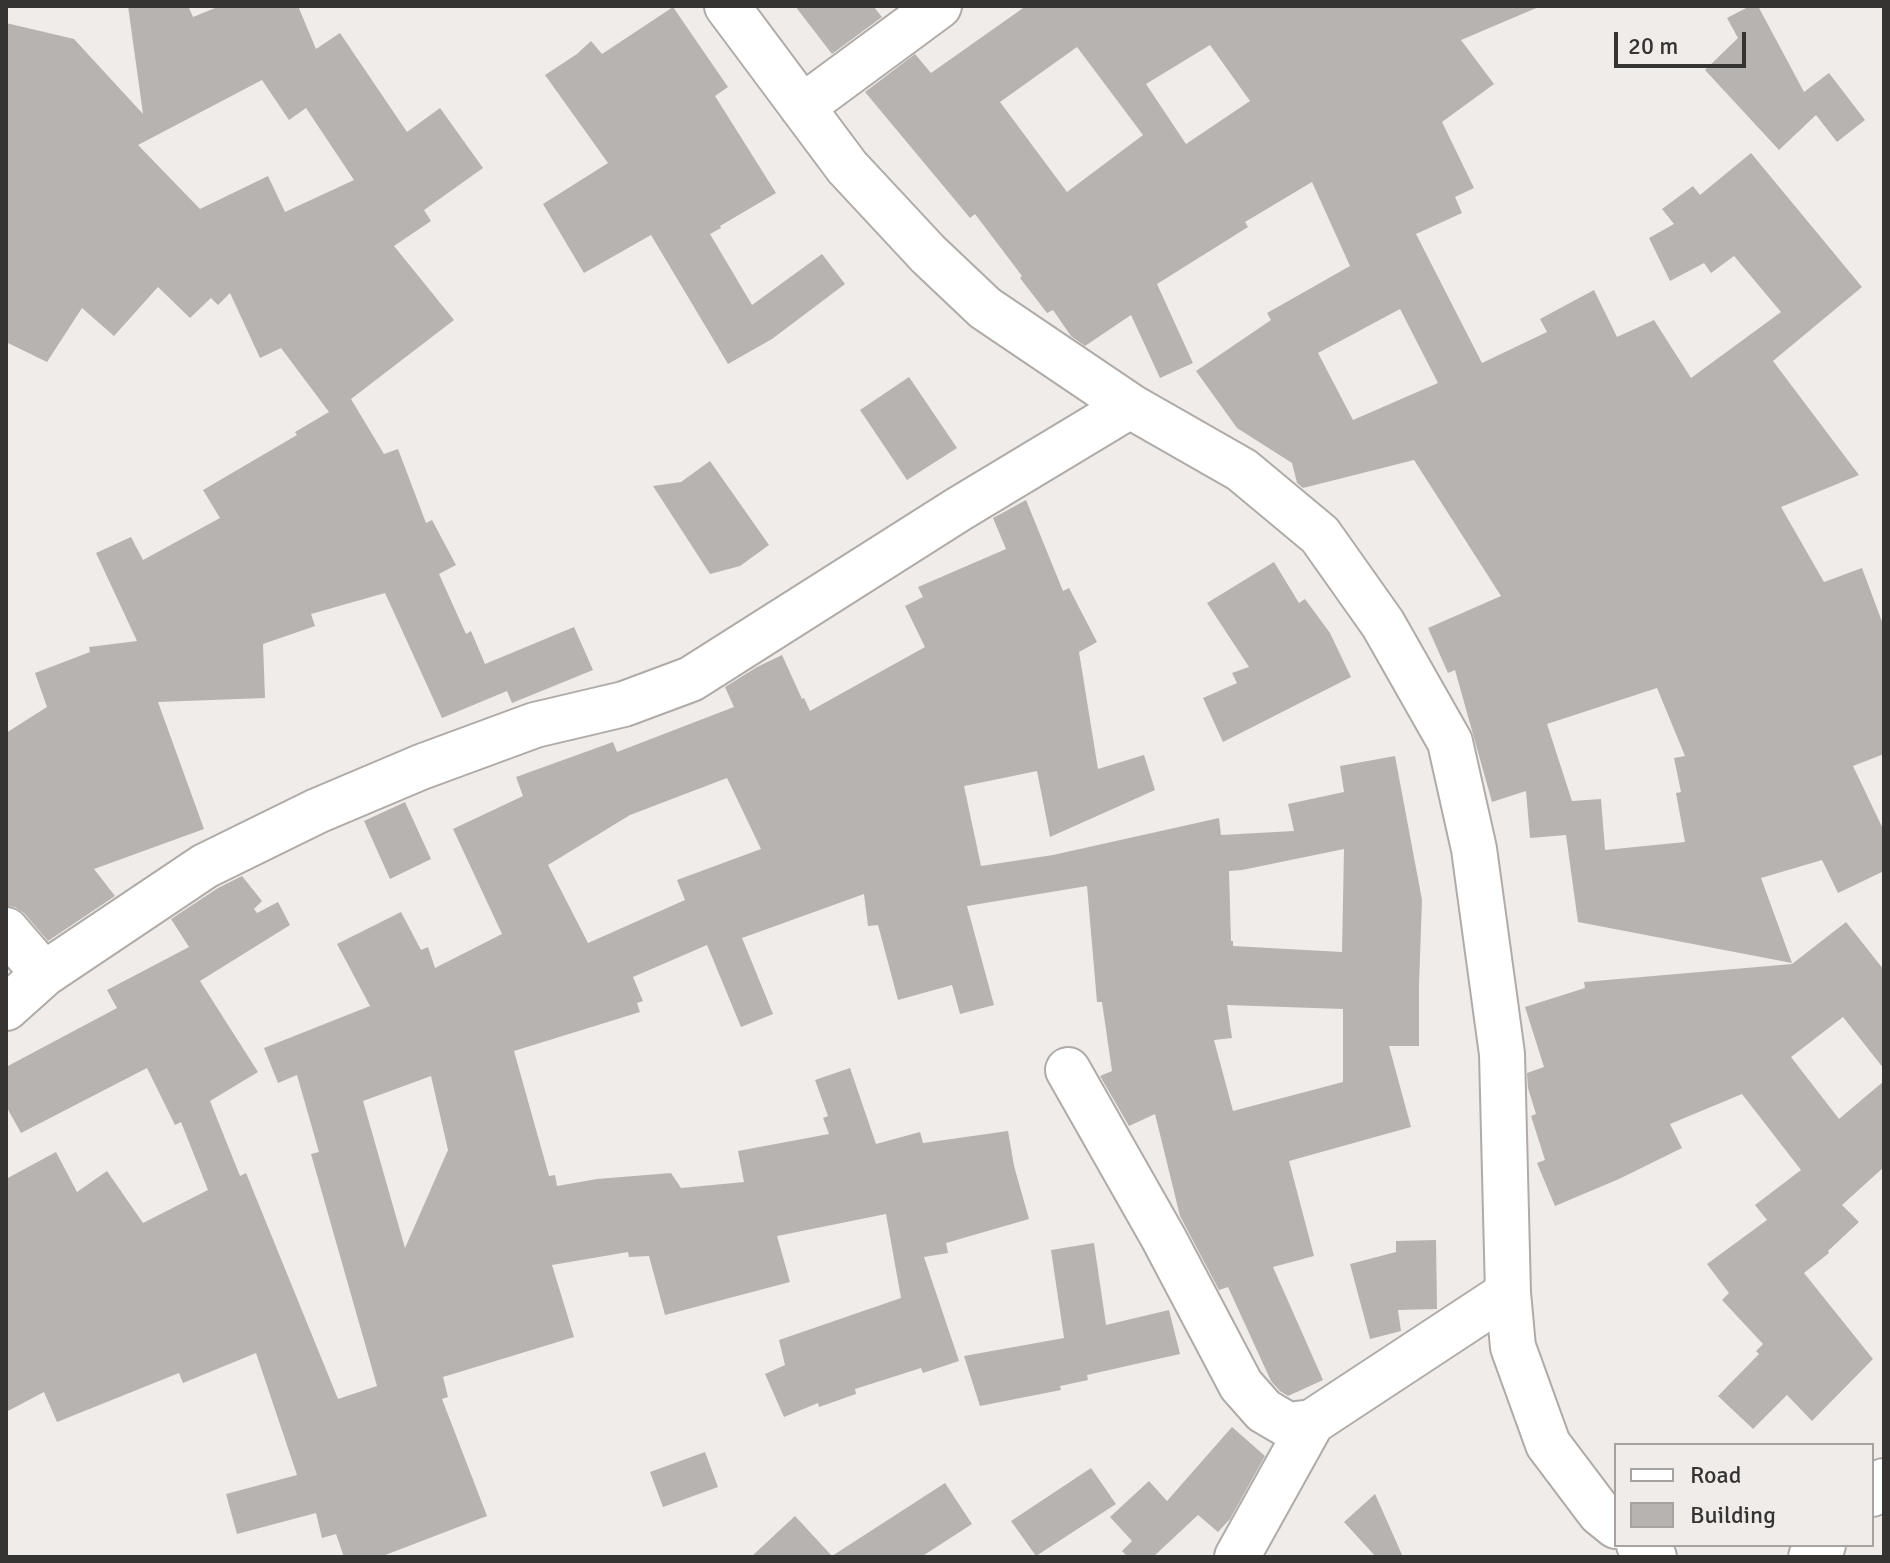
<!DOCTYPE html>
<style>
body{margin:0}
#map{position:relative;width:1890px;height:1563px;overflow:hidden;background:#f0ece9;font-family:Signika,sans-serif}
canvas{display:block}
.frame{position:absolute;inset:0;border:8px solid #363433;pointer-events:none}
.legend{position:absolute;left:1614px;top:1443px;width:260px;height:104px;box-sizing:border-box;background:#f0ece9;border:2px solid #a6a2a0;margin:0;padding:10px 14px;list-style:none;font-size:24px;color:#363433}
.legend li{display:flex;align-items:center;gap:16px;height:40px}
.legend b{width:40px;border:2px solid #a6a2a0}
.scale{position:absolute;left:1614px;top:32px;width:132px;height:36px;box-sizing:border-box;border:4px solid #363433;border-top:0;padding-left:10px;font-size:24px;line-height:28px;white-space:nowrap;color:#363433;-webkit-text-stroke:6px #f0ece9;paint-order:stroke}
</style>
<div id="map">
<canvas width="1890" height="1563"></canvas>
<div class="frame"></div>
<ul class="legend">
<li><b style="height:10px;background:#fff"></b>Road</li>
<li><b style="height:22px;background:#b7b3b0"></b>Building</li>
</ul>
<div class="scale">20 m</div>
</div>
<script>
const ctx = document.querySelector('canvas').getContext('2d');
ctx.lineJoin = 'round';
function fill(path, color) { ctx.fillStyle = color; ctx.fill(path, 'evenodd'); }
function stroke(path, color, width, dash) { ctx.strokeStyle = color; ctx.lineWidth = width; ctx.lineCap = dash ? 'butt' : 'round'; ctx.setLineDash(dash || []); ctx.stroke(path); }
fill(new Path2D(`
 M128,6H188L193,17L220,6H298L316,49L340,33L407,132L440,108L483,168L424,210L431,221L394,246L454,320L351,399L384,454L398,449L426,523L432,520L456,565L439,574L466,634L471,631L485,664L574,627L593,670L512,703L507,691L442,718L385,593L311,614L315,626L263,644L265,698L158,702L204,829L94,869L115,896L48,941L24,913L15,907L6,906V733L47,707L35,673L90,652L89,647L137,641L96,553L131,537L143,560L220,518L203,490L297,435L295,432L329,412L281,348L260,358L230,293L218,305L211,298L190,318L158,287L114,336L82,308L47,362L6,342V23L74,39L143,114ZM262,80L289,120L306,108L354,180L285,212L268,176L200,209L138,145Z
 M795,6H873L882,17L832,54Z
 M1026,6H1541L1461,40L1494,84L1442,122L1474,188L1455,197L1462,213L1416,234L1482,363L1547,332L1540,319L1594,290L1617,337L1654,320L1691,378L1781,312L1734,256L1711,273L1704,263L1670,281L1649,238L1674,224L1662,209L1693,186L1700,195L1751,153L1862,287L1773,361L1859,475L1781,507L1824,582L1862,568L1884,627V754L1853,766L1884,831V871L1838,893L1822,860L1761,878L1792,963L1578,922L1566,835L1530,838L1526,791L1492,802L1455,670L1448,673L1428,628L1501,596L1414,460L1303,488L1297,483L1292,463L1237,428L1196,371L1271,320L1267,313L1350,266L1312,182L1245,222L1248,227L1157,284L1193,363L1160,378L1131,315L1085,346L1071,336L1053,310L1047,313L1020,278L1022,276L975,214L970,218L865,92L915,54L931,73ZM1210,45L1250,101L1186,144L1146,84ZM1077,47L1143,135L1067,192L1000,102ZM1400,309L1438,383L1353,420L1318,353ZM1657,688L1685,756L1674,758L1681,792L1676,793L1685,842L1605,850L1601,799L1572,801L1547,724Z
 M1750,6H1758L1804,92L1829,73L1865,120L1837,142L1816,115L1779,150L1705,70L1738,38L1727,18Z
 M673,7L728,87L715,96L776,193L720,226L721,228L710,234L752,305L822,254L845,284L772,339L728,364L651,235L584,273L543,204L608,163L545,75L577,54L591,41L602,54Z
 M909,377L957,448L907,480L860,410Z
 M710,461L769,545L740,566L710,574L653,486L681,482Z
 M1026,500L1063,591L1069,588L1097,642L1079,652L1098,769L1144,755L1155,790L1050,837L1037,771L964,786L981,866L1053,855L1219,818L1221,835L1294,831L1288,804L1344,792L1340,766L1395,756L1422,900L1419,985V1046H1389L1411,1127L1289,1161L1314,1256L1273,1267L1323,1380L1288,1396L1280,1391L1271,1381L1228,1287L1219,1290L1180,1216L1155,1114L1129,1126L1100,1076L1112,1071L1102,1002H1097L1087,886L967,906L994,1005L960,1014L952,985L898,1000L878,925L868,926L864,894L742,938L773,1014L741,1027L707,945L633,977L643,1001L637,1003L640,1012L514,1051L549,1176L555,1175L557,1186L597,1179L671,1173L681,1188L744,1182L738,1151L829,1134L823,1118L828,1116L815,1080L850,1068L876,1144L920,1132L923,1143L1008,1131L1014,1166L1029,1219L946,1243L948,1253L924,1257L959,1361L923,1373L921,1368L855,1389L856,1394L819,1407L818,1403L784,1417L765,1374L785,1365L779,1340L901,1298L886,1214L777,1236L790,1282L665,1315L649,1256L629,1257L628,1252L552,1265L574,1337L443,1377L448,1397L442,1399L487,1516L380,1557H344L336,1534L322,1538L316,1513L237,1534L226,1494L297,1475L256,1353L183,1383L179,1373L57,1422L44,1392L6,1412V1179L56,1152L77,1192L107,1171L143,1223L208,1190L181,1122L175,1125L147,1068L21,1133L6,1106V1067L117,1008L107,990L189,947L171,919L218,888L242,876L262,901L254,909L257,913L278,902L290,925L200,981L258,1072L210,1101L240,1176L246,1173L338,1399L377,1386L311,1154L319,1152L297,1075L278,1083L264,1048L370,1006L337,944L401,912L421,950L428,947L435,968L502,934L453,829L523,796L516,777L613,742L617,752L734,707L725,687L757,667L782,655L802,699L804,698L810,711L925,647L905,606L923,597L918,587L1006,549L993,518ZM727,778L761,849L677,880L685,900L588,943L548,865L630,815ZM1344,849L1342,952L1233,946V941H1231L1229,871L1242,870ZM1227,1005L1343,1009V1082L1233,1111L1214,1040L1232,1038ZM431,1076L448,1150L405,1248L363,1101Z
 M1274,562L1299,603L1305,599L1330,633L1351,677L1223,742L1203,698L1237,683L1232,673L1249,667L1207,603Z
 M405,802L431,859L390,879L364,821Z
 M1846,922L1884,970V1069L1843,1017L1791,1057L1839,1119L1884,1081V1167L1842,1205L1859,1222L1828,1251L1829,1253L1804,1273L1873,1359L1812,1421L1787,1395L1753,1429L1718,1396L1759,1354L1756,1351L1763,1344L1722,1300L1729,1293L1707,1264L1767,1220L1755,1205L1801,1170L1742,1094L1670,1124L1682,1148L1619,1179L1555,1206L1537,1163L1545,1160L1531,1116L1536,1114L1528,1088L1527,1073L1544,1067L1525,1007L1585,988L1584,982L1792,964Z
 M1436,1240L1437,1309L1398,1310L1401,1331L1370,1339L1350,1264L1396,1252V1241Z
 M1094,1243L1106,1325L1169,1310L1180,1354L1087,1375L1088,1380L1060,1386L1061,1390L980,1406L964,1356L1064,1338L1051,1250Z
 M1232,1427L1265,1456L1230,1519L1218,1532L1198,1515L1153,1557H1128L1122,1551L1132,1541L1110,1517L1149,1481L1167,1501Z
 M705,1452L718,1487L663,1507L650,1472Z
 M1091,1468L1116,1504L1036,1556L1011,1521Z
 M945,1483L972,1524L921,1557H751L795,1516L832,1556Z
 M1375,1494L1403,1557H1376L1344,1522Z`), '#b7b3b0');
const minor = new Path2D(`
 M727,6L847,167L928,254L985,308L1130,406L1242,470L1320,535L1383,624L1450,742L1474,849L1502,1054L1508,1293L1513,1347L1548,1444L1600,1513L1616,1526
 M802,107L939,6
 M6,930L44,974L6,1008
 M44,974L205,866L317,811L421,767L535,725L624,704L691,679L959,509L1130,406
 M1068,1070L1164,1239L1241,1385L1264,1411L1288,1425L1312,1422L1508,1293
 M1872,1494L1884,1481
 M1639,1545L1654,1557
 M1237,1557L1312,1422
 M1811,1557L1823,1545`);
stroke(minor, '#afaba8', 48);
stroke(minor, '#fff', 44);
</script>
